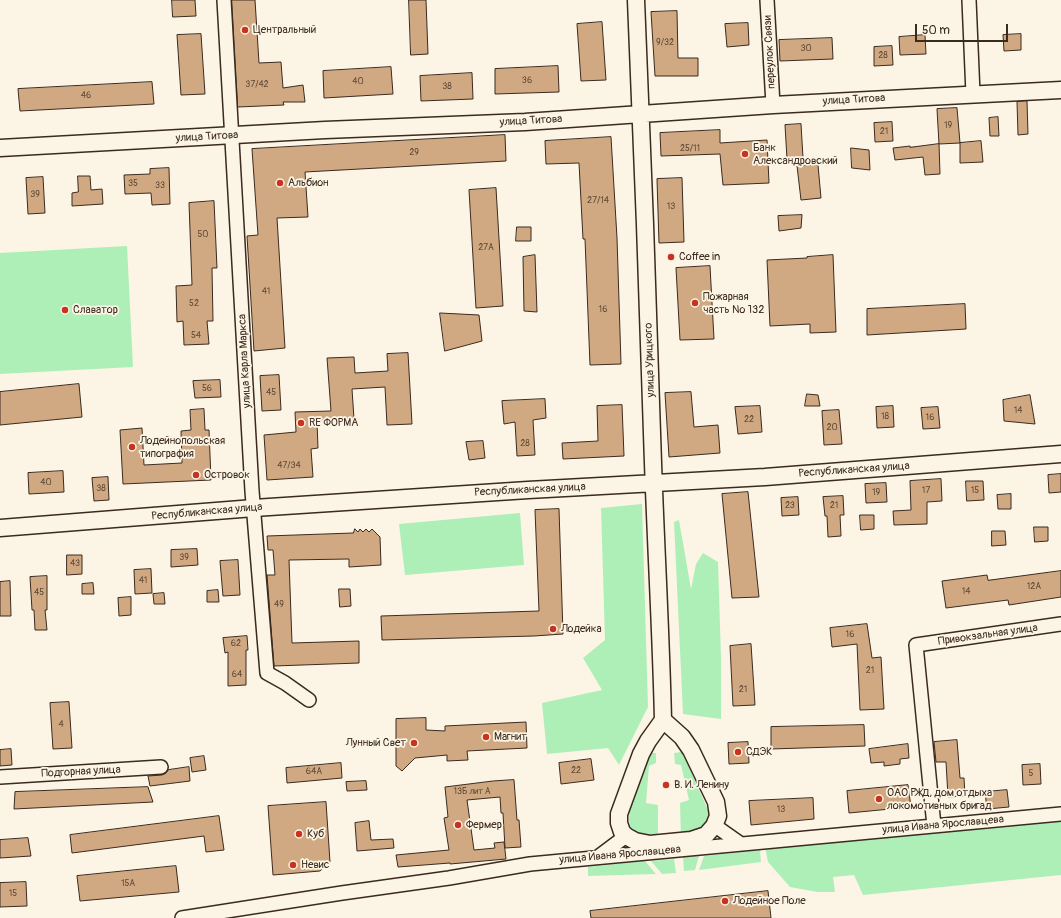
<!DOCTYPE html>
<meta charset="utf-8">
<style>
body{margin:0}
#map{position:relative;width:1061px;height:918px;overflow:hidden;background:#fcf5e5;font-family:Pangolin,sans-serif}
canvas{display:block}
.scale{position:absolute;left:915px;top:24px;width:93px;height:18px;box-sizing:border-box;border:2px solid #3b2a1e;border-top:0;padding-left:5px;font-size:12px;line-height:14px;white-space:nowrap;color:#3b2a1e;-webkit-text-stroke:3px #fcf5e5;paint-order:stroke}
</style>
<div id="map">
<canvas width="1061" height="918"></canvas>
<div class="scale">50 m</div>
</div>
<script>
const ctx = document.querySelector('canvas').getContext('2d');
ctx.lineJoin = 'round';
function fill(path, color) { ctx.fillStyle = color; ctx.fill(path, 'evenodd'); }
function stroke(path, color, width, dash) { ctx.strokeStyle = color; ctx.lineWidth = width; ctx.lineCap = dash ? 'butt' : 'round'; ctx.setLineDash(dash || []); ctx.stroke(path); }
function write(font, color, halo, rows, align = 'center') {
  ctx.font = font + ' Pangolin,sans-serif'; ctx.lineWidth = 3.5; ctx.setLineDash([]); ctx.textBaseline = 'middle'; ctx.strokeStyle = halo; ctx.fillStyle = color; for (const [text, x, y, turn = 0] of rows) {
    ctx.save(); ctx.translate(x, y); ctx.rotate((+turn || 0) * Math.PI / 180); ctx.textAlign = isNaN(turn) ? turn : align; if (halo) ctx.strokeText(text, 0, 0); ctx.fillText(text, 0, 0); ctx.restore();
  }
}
fill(new Path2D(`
 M127,246L133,367L0,374V253Z
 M642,504L648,707L619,765L608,748L547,754L542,703L602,690L583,658L605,640L601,508Z
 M520,513L524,565L405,575L399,524Z
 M679,520L691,589L696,564L703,553L718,562L721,657V719L683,714L674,522Z
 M681,752L684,756L708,810V820L698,832L681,837L680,803L689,800L681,765L675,764L674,753Z
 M649,753H656V763L649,766L646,803L658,805V836C653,837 647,838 642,837C628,834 628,818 630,807Z
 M1061,814V875L863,895L854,875L833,877L835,892H817L790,887L768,862L764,842Z
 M760,850L761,862L699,870L704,856Z
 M699,856L695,870L684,871L683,857Z
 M674,859L676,873L662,874L651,861Z
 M645,861L656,874L588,876V867Z`), '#aeefb8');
const building = new Path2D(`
 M172,0H195L196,16L173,17Z
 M232,0H255L259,63L281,62L283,88L303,85L305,102H283L284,105L238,107Z
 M409,0H426L428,54L411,55Z
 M677,11L678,58H698V76H655L651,12Z
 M602,22L606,80L581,81L577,24Z
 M748,23L749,45L727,47L725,24Z
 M201,34L205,94L181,95L177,35Z
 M1021,34V50L1004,51L1003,35Z
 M925,35L926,54L900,55L899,37Z
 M832,38L833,59L780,61L779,40Z
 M892,46L893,65L874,66V47Z
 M558,66L559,92L495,94V69Z
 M391,67L393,94L324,98L323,71Z
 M472,73L473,99L421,101L420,76Z
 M152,82L154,104L20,111L18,89Z
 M1027,101L1028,134L1018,135L1017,102Z
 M957,108L960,143L939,144L937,109Z
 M998,117L999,136H990L989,118Z
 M892,122L893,141L875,142L874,123Z
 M801,124L803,158L787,159L785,125Z
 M720,130V143L767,140L769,183L723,185L720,154L661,156L660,133Z
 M505,135L506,161L305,172L308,217L277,218L285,348L254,351L247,236L258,235L252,149Z
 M611,137L617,238L621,364L590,365L585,239H583L579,163L546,164L545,141Z
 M981,141L983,162L960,163V143Z
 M939,144L940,174L925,175L923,157L895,160L893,148L910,146V147Z
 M851,148L869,150L870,170L852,168Z
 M818,165L821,198L801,200L797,166Z
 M169,168L170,204L152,205L151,193L125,194L124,175L150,174V169Z
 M78,176H90L91,190L102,189L103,204L72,206V193L78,192Z
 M43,177L45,213L28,214L26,178Z
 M682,178L684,242L659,243L657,179Z
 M496,188L503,306L476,308L469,190Z
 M214,201L217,268H212L213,321H207L209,344L184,345L183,321L177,322L176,286L192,285L189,203Z
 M802,215L801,228L779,231L778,216Z
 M517,227H531V241H516Z
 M535,255L537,312L524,311L523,257Z
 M833,255L836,332L810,333V324L770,326L767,260L807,258V257Z
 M710,266L714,339L680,340L676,268Z
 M965,304L966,329L867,335V309Z
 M440,313L479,315L482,341L445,351Z
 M408,353L412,424L387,425L385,387L352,389L354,419L317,422L318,448L311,449L313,477L267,480L264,435L296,432L295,412L331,411L327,358L354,357L355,373L388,371L387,354Z
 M279,375L281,410L262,411L260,376Z
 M220,380L221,397L195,398L193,381Z
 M79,384L82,417L0,425V392Z
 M691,392L694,427L718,425L720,453L669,457L665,393Z
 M807,394L818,395L820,406H805Z
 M1030,395L1035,424L1004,421L1003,400Z
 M545,399L546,418L533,420L535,455L517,456L515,422L504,424L502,401Z
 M622,405L624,456L563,459L562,443L598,441L597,406Z
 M760,406L762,432L738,434L735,407Z
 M893,406L894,427L877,428L876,407Z
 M938,407L940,428L923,429L921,408Z
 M204,409L205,430H209L211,480L123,484L120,430L142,428L144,465L182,463L181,431L191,430L190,410Z
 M839,410L842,444L824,445L822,411Z
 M483,441L485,458L469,460L466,442Z
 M63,471L64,492L29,494L28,473Z
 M1061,474V492L1049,493L1048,475Z
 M108,477L109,500L94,501L92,478Z
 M941,479L942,501L927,502V524L894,525L893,511L911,510L910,481Z
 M966,481H983L984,500L967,501Z
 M886,483L887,502L866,503L865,484Z
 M748,492L759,597L732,598L722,494Z
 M1011,494V509H998L997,495Z
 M843,496L844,515H840L841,536L828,537L827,516H825L823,497Z
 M798,497L799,515L782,516L781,498Z
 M559,509L563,634L534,636L382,640L381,616L539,611L535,510Z
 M860,515H874V529L861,530Z
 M1034,527H1048V541L1035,542Z
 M355,529L358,532L360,529L363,532L366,529L369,532L372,529L380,537L381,565L349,567V559L289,560L292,643L359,641V663L274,666L267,575H275L273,550H268L267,536L353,533Z
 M992,531H1005L1006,545L992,546Z
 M197,549L198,565L171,567V550Z
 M67,555H82V574L67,575Z
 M238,560L240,595L223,596L220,561Z
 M151,569L152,593L135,594L134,570Z
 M1061,571V597L1009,605L1008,600L946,608L942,581L987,575L988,580Z
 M47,576V610H45L47,630H35L34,610H32L30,577Z
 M10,581L11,616H0V582Z
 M93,583L94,594H82V584Z
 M339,589H350L351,606L340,607Z
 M218,590L219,602H207V591Z
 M164,593L165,604H154L153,594Z
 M131,597V615L119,616L118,598Z
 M867,624L872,658L881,657L884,709L860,710L857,644L832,647L830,628Z
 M247,636L248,650H246V685L228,686V652L225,653L223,638Z
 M751,644L755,705L733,706L730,646Z
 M69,702L72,748L53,749L50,703Z
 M426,718V730L445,731V726L526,722L527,748L467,751L468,760L447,761V755L415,758L402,771L396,766V719Z
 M864,725L865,746L771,749V727Z
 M957,740L960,778H964L965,796L948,797L946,762H936L934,742Z
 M748,742L749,763L729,764L728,743Z
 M908,744L909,758L900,759V764L884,766V762L871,763L869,749Z
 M11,749L12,765L0,766V750Z
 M204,756L206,770L192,772L190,758Z
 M591,759L594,780L561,784L559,763Z
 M341,763L342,778L287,783L286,768Z
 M1040,764L1041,784L1023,785L1022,765Z
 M189,767L190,781L150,786L148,776L162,775L166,773L168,770Z
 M514,780L517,820H519L521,847L505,848L503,813H501L500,797L467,800L474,850L495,848L494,843L504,842L506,859L450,864V863L398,867L396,855L449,850L444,818L448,817L445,787L493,781Z
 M366,781L367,790L347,791L346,782Z
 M908,785L911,807L849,813L847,791Z
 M148,787L153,802L14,809L15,792Z
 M1007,790L1009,807L987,809L985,792Z
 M813,798L814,819L751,825L749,801Z
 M326,802L330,862L320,871L273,875L268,806Z
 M219,816L224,850L206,852L204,836L72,853L70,835Z
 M369,821L371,840L393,839L394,848L357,851L355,823Z
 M28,838L31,856L0,858V840Z
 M176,866L179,892L80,901L77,876Z
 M26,882L27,906L0,907V883Z
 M768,891L771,918H591L590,911Z`);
fill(building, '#d0a982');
stroke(building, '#3b2a1e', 1);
const minor = new Path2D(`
 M224,0L252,491L267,673L285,683L309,700
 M767,0L773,105
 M969,0L973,94
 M0,777L161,767
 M714,825L741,844
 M934,826L916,645L1061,624
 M598,857L626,836
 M182,918L342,893L449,878L530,864L1061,814`);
const tertiary = new Path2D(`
 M636,0C643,154 648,309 653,463C656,549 661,634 663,720
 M0,148L325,130L525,122L641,114L773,105L1061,90
 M0,528L254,508L528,490L765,477L1061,454
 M663,720L682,737L691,750L716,802L718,816L714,826L706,835L691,840L650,844L635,841L626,836L622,832L619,823V814L641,754L648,741Z`);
stroke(minor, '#3b2a1e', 16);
stroke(tertiary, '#3b2a1e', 19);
stroke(minor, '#fcf5e5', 13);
stroke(tertiary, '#fcf5e5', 16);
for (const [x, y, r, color] of [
 [245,30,4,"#c8321e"],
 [745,154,4,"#c8321e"],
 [280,183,4,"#c8321e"],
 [671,257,4,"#c8321e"],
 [695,303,4,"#c8321e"],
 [65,310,4,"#c8321e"],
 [301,423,4,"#c8321e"],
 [132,447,4,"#c8321e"],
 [196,475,4,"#c8321e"],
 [553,629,4,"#c8321e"],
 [486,737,4,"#c8321e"],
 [414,743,4,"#c8321e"],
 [738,752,4,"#c8321e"],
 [666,785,4,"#c8321e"],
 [879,799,4,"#c8321e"],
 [458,825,4,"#c8321e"],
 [299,834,4,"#c8321e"],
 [293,865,4,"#c8321e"],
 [725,901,4,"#c8321e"]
]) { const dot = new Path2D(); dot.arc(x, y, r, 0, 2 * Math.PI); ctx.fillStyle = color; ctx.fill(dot); stroke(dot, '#fcf5e5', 1.5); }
write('9px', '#604a37', null, [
 ["9/32",665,43],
 ["30",806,49],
 ["28",883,56],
 ["36",527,81],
 ["40",358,82],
 ["37/42",257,85],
 ["38",447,87],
 ["46",86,96],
 ["19",948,126],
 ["21",884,132],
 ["25/11",690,149],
 ["29",414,153],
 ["35",133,184],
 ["33",160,186],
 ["39",35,195],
 ["27/14",598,201],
 ["13",671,207],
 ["50",203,235],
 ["27А",486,248],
 ["41",266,292],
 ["52",194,304],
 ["16",603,310],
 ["54",196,336],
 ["56",207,389],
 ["45",271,393],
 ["14",1018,411],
 ["18",885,417],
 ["16",930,418],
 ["22",749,420],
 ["20",832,428],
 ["28",525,444],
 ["47/34",289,466],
 ["40",46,483],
 ["38",101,489],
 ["17",926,491],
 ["15",975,491],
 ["19",876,493],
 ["23",790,506],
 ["21",834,506],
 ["39",184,558],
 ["43",75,564],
 ["41",143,581],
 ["12А",1034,587],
 ["14",966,592],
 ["45",39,593],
 ["49",279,605],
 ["16",850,635],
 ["62",236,644],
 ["21",870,671],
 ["64",237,675],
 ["21",743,690],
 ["4",61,725],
 ["22",576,771],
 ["64А",314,772],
 ["5",1031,774],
 ["13Б лит А",472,792],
 ["13",781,810],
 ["15А",128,884],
 ["15",13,894]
]);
write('11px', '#3b2a1e', '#fcf5e5', [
 ["Центральный",253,30],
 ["Банк",753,148],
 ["Александровский",753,161],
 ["Альбион",288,183],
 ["Coffee in",679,257],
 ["Пожарная",703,297],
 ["часть № 132",703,310],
 ["Славатор",73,310],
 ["RE ФОРМА",309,423],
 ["Лодейнопольская",140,441],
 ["типография",140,454],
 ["Островок",204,475],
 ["Лодейка",561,629],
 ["Магнит",494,737],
 ["Лунный Свет",406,743,"right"],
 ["СДЭК",746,752],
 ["В. И. Ленину",674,785],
 ["ОАО РЖД, дом отдыха",887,793],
 ["локомотивных бригад",887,806],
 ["Фермер",466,825],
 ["Куб",307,834],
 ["Невис",301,865],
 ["Лодейное Поле",733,901]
], 'left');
write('11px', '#3b2a1e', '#fcf5e5', [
 ["переулок Связи",770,52,-93],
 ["улица Титова",854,100,-3],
 ["улица Титова",531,121,-3],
 ["улица Титова",207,137,-3],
 ["улица Урицкого",650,360,-92],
 ["улица Карла Маркса",245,361,-93],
 ["Республиканская улица",854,470,-4],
 ["Республиканская улица",530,490,-3],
 ["Республиканская улица",207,512,-5],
 ["Привокзальная улица",988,635,-8],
 ["Подгорная улица",81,772,-3],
 ["улица Ивана Ярославцева",943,825,-5],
 ["улица Ивана Ярославцева",620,855,-5]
]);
</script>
